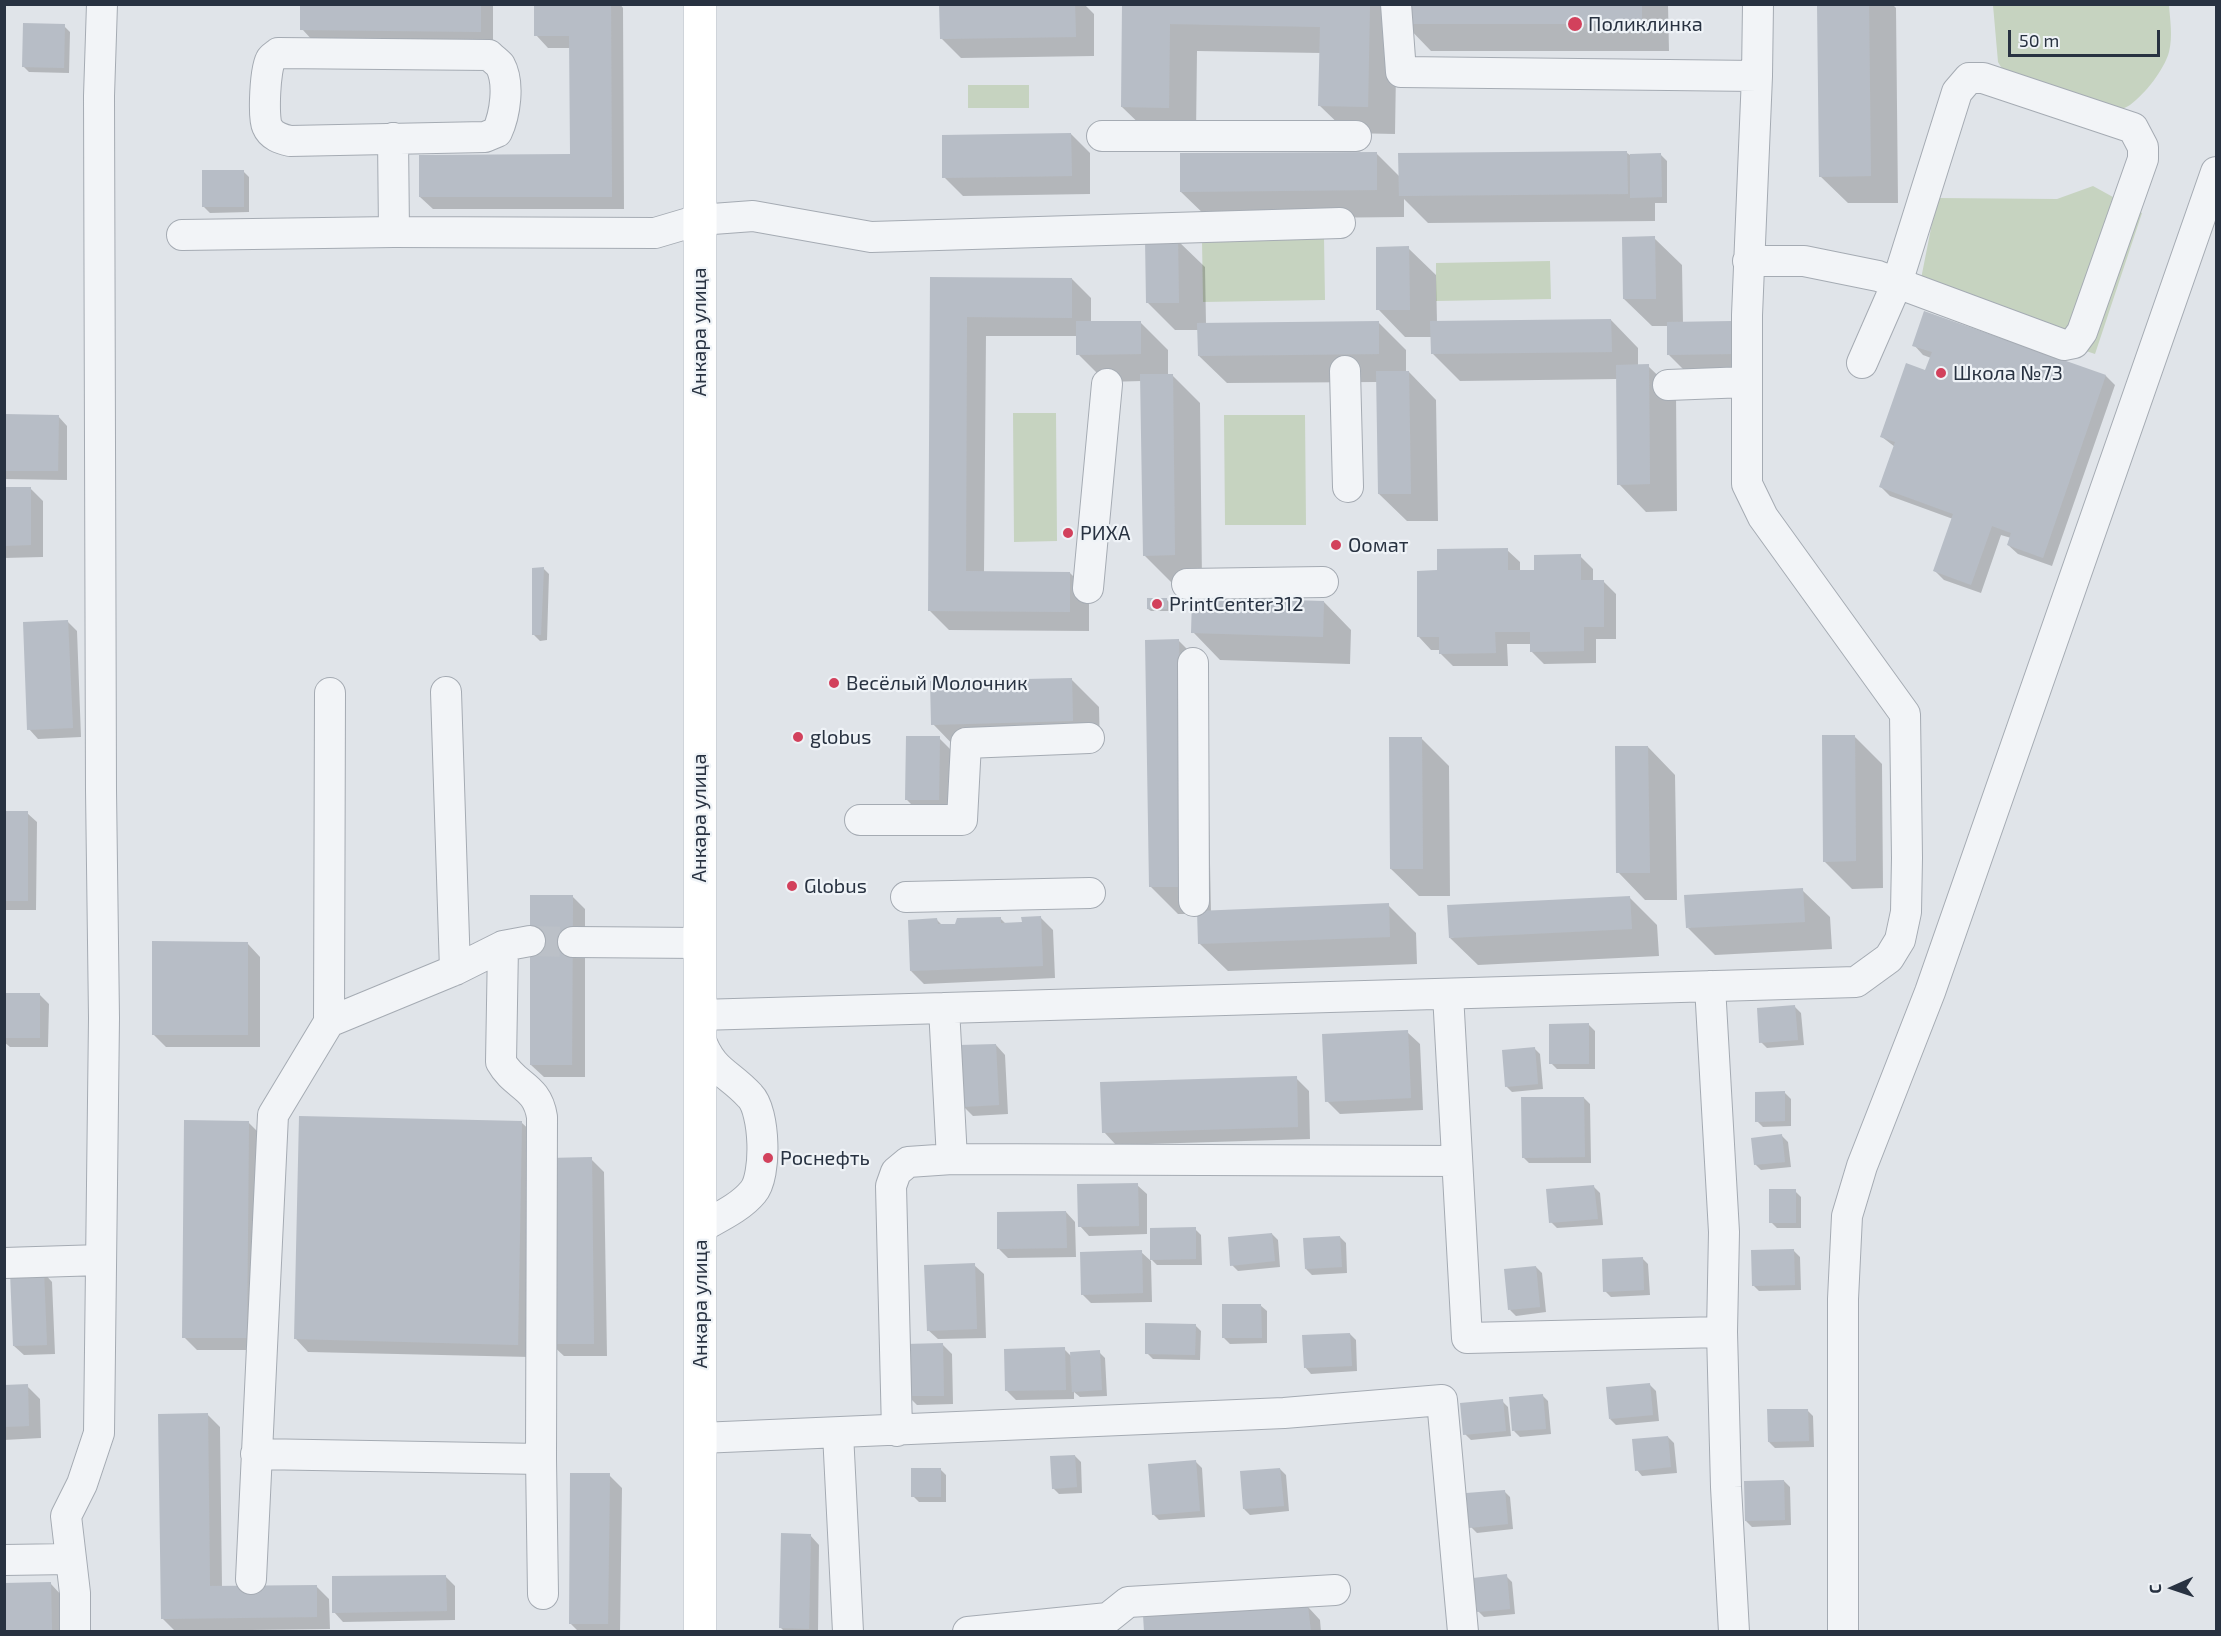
<!DOCTYPE html>
<meta charset="utf-8">
<style>
body{margin:0}
#map{position:relative;width:2221px;height:1636px;overflow:hidden;background:#e0e4e9;font-family:"Exo 2",sans-serif}
canvas{display:block}
.frame{position:absolute;inset:0;border:6px solid #283241;pointer-events:none}
.north{position:absolute;left:2143px;top:1558px;width:60px;height:60px;-webkit-text-stroke:4px #eff3f7;paint-order:stroke;rotate:267deg;font-size:16px;font-weight:700;line-height:24px;text-align:center;color:#283241}
.north::after{content:'';display:block;margin:auto;width:21px;height:27px;background:#283241;clip-path:polygon(50% 0,100% 100%,50% 72%,0 100%)}
.scale{position:absolute;left:2008px;top:30px;width:152px;height:27px;box-sizing:border-box;border:3px solid #283241;border-top:0;padding-left:8px;font-size:18px;line-height:21px;white-space:nowrap;color:#283241;-webkit-text-stroke:4px #eff3f7;paint-order:stroke}
</style>
<div id="map">
<canvas width="2221" height="1636"></canvas>
<div class="frame"></div>
<div class="north">С</div>
<div class="scale">50 m</div>
</div>
<script>
const ctx = document.querySelector('canvas').getContext('2d');
ctx.lineJoin = 'round';
function fill(path, color) { ctx.fillStyle = color; ctx.fill(path, 'evenodd'); }
function stroke(path, color, width, dash) { ctx.strokeStyle = color; ctx.lineWidth = width; ctx.lineCap = dash ? 'butt' : 'round'; ctx.setLineDash(dash || []); ctx.stroke(path); }
function write(font, color, halo, rows, align = 'center') {
  ctx.font = font + ' "Exo 2",sans-serif'; ctx.lineWidth = 4.5; ctx.setLineDash([]); ctx.textBaseline = 'middle'; ctx.strokeStyle = halo; ctx.fillStyle = color; for (const [text, x, y, turn = 0] of rows) {
    ctx.save(); ctx.translate(x, y); ctx.rotate((+turn || 0) * Math.PI / 180); ctx.textAlign = isNaN(turn) ? turn : align; if (halo) ctx.strokeText(text, 0, 0); ctx.fillText(text, 0, 0); ctx.restore();
  }
}
fill(new Path2D(`
 M1993,5H2169C2170,20 2173,36 2169,52C2164,70 2145,94 2130,105C2122,110 2112,112 2103,115L2010,82L1998,62Z
 M968,85H1029V108H968Z
 M2093,186L2142,213L2095,354L1918,294L1937,198L2057,199Z
 M1324,238L1325,300L1203,302L1202,240Z
 M1550,261L1551,299L1436,301V263Z
 M1013,413H1056L1057,541L1014,542Z
 M1224,415H1305L1306,525H1225Z`), '#c6d3c0');
fill(new Path2D(`
 M302,4H493V44L314,42L302,29Z
 M535,4H620L623,8L624,209H433L420,197L571,156V48H548L536,35Z
 M941,4H1084L1094,14V56L961,58L942,39Z
 M1124,4H1395L1397,7L1395,134L1348,133L1320,106L1321,53L1197,51L1196,135L1150,134L1122,107Z
 M1404,4H1668L1669,51H1431L1404,23Z
 M1818,4H1892L1896,8L1898,203H1848L1820,176Z
 M64,26L70,32L69,73L29,72L23,66Z
 M1071,134L1090,153V194L963,196L944,177Z
 M1376,153L1400,177L1627,153L1630,155H1661L1667,161V203H1655V221L1428,223L1404,199V217L1209,219L1181,192Z
 M243,171L249,177V212L210,213L204,207Z
 M1654,238L1682,265L1683,323L1731,322L1759,381L1696,382L1668,354V326H1652L1624,299Z
 M1177,240L1205,267L1206,324L1378,322L1406,350V372H1409L1436,400L1438,521H1407L1379,494L1378,382L1227,383L1199,356V330H1175L1147,302Z
 M1408,248L1436,275L1437,322L1611,320L1638,348V366H1648L1676,393L1677,511L1646,512L1619,484L1618,379L1460,381L1432,353V337H1405L1378,309Z
 M932,278L1072,279L1091,298V323L1140,322L1168,350V375H1172L1200,403L1202,582L1172,583L1144,555L1142,381L1106,382L1078,354V336H986L984,573H1070L1089,592V631L949,630L930,611Z
 M1914,345L2106,376L2115,385L2052,566L2018,554L2008,545L2011,538L2001,535L1981,593L1944,580L1935,571L1953,519L1890,496L1881,487L1895,447L1882,437L1926,372L1931,358L1923,355Z
 M4,416H58L67,426V480L4,479Z
 M4,488H30L43,501V557L4,558Z
 M1507,550L1520,562V572H1535L1580,556L1593,569V581H1603L1616,594V639H1596V663L1544,664L1531,651V644H1507L1508,666H1453L1440,653V650H1431L1419,637L1439,572Z
 M543,568L549,574L547,640L540,641L534,635Z
 M1167,600L1169,602V611H1151L1148,609Z
 M1324,602L1351,630L1350,664L1220,660L1193,632Z
 M68,622L77,631L81,737L38,739L29,729Z
 M1178,640L1206,668L1211,912L1388,905L1416,933L1417,964L1228,971L1200,944L1199,914H1178L1151,887Z
 M1071,679L1099,707L1100,748L960,752L933,724Z
 M1854,736L1882,764L1883,888L1852,889L1824,861Z
 M939,738L967,766L966,827H934L906,799Z
 M1421,738L1449,766L1450,896H1419L1391,869Z
 M1648,747L1675,775L1677,900H1645L1618,872Z
 M4,813H27L37,822L36,910H4Z
 M1802,890L1830,917L1832,949L1715,955L1688,928Z
 M572,896L585,909V1077H544L531,1065Z
 M1630,898L1657,925L1659,956L1478,965L1450,938Z
 M1000,918L1006,924L1023,923L1041,918L1053,930L1055,978L924,984L911,971L937,920L943,926Z
 M248,944L260,957V1047H166L153,1034Z
 M4,994H39L49,1004L48,1047H10L4,1042Z
 M1795,1007L1801,1013L1804,1045L1767,1048L1761,1042Z
 M1589,1025L1595,1031V1069H1557L1551,1063Z
 M1407,1032L1420,1044L1423,1110L1340,1114L1327,1101Z
 M996,1045L1005,1055L1008,1114L973,1116L963,1106Z
 M1534,1048L1540,1054L1543,1089L1512,1092L1506,1086Z
 M1296,1078L1309,1091L1310,1139L1116,1145L1104,1132Z
 M1785,1093L1791,1099V1126L1763,1127L1757,1121Z
 M1584,1098L1590,1104L1591,1163H1529L1523,1157Z
 M248,1122L261,1135L259,1350H197L184,1337Z
 M522,1123L535,1135L530,1357L308,1352L296,1339Z
 M1782,1136L1788,1142L1791,1167L1761,1170L1755,1164Z
 M591,1159L604,1172L607,1356H564L551,1344Z
 M1137,1185L1147,1194V1234L1089,1236L1080,1226Z
 M1594,1187L1600,1193L1603,1225L1557,1228L1551,1222Z
 M1795,1191L1801,1197V1228H1777L1771,1222Z
 M1066,1212L1075,1222L1076,1257L1008,1258L999,1249Z
 M1195,1229L1201,1235L1202,1265H1157L1151,1259Z
 M1272,1234L1278,1240L1280,1267L1238,1271L1232,1265Z
 M1340,1237L1346,1243L1347,1273L1312,1275L1306,1269Z
 M1794,1251L1800,1257L1801,1290L1759,1291L1753,1285Z
 M1141,1252L1151,1261L1152,1302L1091,1303L1082,1294Z
 M1642,1258L1648,1264L1650,1295L1611,1297L1605,1291Z
 M974,1265L984,1274L986,1338L938,1339L928,1330Z
 M1536,1267L1542,1273L1546,1312L1516,1316L1510,1310Z
 M43,1272L52,1282L55,1354L24,1355L14,1346Z
 M1260,1305L1267,1311V1343L1230,1344L1224,1338Z
 M1195,1325L1201,1331L1200,1360L1153,1359L1147,1353Z
 M1350,1334L1356,1340L1357,1371L1311,1374L1305,1367Z
 M943,1345L952,1354L953,1404L917,1405L908,1396Z
 M1064,1349L1072,1357L1099,1352L1105,1358L1107,1396L1080,1397L1074,1392V1399L1016,1400L1007,1391Z
 M1650,1385L1656,1391L1659,1421L1616,1425L1610,1419Z
 M27,1386L40,1399L41,1438L4,1440V1387Z
 M1542,1395L1548,1401L1551,1434L1520,1437L1514,1431Z
 M1502,1401L1508,1407L1511,1436L1471,1440L1465,1434Z
 M1807,1410L1813,1416L1814,1447L1775,1448L1769,1442Z
 M207,1414L220,1427L222,1587L316,1586L329,1599L330,1629L175,1631L162,1618Z
 M1668,1437L1674,1443L1677,1473L1642,1476L1637,1470Z
 M1075,1456L1081,1462L1082,1493L1059,1494L1053,1488Z
 M1196,1462L1202,1468L1205,1517L1159,1520L1153,1514Z
 M940,1469L946,1475V1502H919L913,1496Z
 M1280,1469L1286,1475L1289,1511L1250,1515L1244,1509Z
 M609,1475L622,1488L620,1632H579L570,1623Z
 M1784,1481L1790,1487L1791,1525L1752,1527L1746,1521Z
 M1504,1491L1510,1497L1513,1529L1477,1533L1471,1527Z
 M810,1535L819,1545L818,1632H785L781,1628Z
 M445,1576L455,1586V1620L343,1622L334,1612Z
 M1506,1576L1512,1582L1515,1614L1484,1617L1478,1611Z
 M4,1584H51L63,1597L64,1632H4Z
 M1308,1607L1320,1620L1321,1632H1145Z`), '#0003');
fill(new Path2D(`
 M300,4H481V32L300,30Z
 M534,4H611L612,197H419V155L570,154L569,36H534Z
 M939,4H1075L1076,37L940,39Z
 M1122,4H1370L1368,107L1318,106L1320,27L1170,24L1169,108L1121,107Z
 M1402,4H1642V24H1402Z
 M1817,4H1869L1871,176L1819,177Z
 M23,23L65,24L64,68L22,67Z
 M1071,133L1072,176L942,178V135Z
 M1627,151L1628,194L1399,196L1398,153Z
 M1377,152V190L1180,192V153Z
 M1661,153L1662,197L1630,198V154Z
 M202,170H244V207H202Z
 M1655,236L1656,299H1623L1622,237Z
 M1178,238L1179,303H1146L1145,239Z
 M1409,246L1410,310H1376V247Z
 M930,277L1072,278V318L967,317L966,571L1070,572V612L928,611Z
 M1924,311L2106,375L2043,558L2007,545L2011,533L1992,526L1971,585L1933,571L1953,514L1879,487L1895,442L1880,437L1906,363L1925,370L1932,352L1912,346Z
 M1611,319L1612,352L1431,354L1430,321Z
 M1076,321H1141V354L1076,355Z
 M1379,321V354L1198,356L1197,323Z
 M1732,321V354L1667,355V322Z
 M1649,364L1650,484L1617,485L1616,365Z
 M1376,371H1409L1411,494H1378Z
 M1140,374H1173L1175,555L1143,556Z
 M4,414L59,415L58,471H4Z
 M4,487H31V545L4,546Z
 M1508,548V570H1534V555L1581,554V580H1604V627H1584V651L1530,652V632H1495L1496,653L1439,654V637H1417V571L1437,570V549Z
 M544,567L541,635H532V568Z
 M1192,597L1324,601L1323,637L1191,633Z
 M1147,598H1167V609H1147Z
 M68,620L73,728L27,730L23,622Z
 M1179,639L1184,887H1149L1145,640Z
 M1072,678L1073,721L931,725L930,681Z
 M1822,735H1855L1856,861L1823,862Z
 M906,736H940L939,800H905Z
 M1389,737H1422L1423,869H1390Z
 M1615,746H1648L1650,873H1616Z
 M4,811H28V901H4Z
 M1803,888L1805,922L1686,928L1684,895Z
 M530,895H573L572,1065H530Z
 M1630,896L1632,929L1449,938L1447,905Z
 M1389,903L1390,937L1198,944L1197,911Z
 M1041,916L1043,966L910,971L908,920L937,918L938,924H955L957,918L1001,917V923L1022,922L1021,917Z
 M152,941L248,942V1035H152Z
 M4,993H40V1038H4Z
 M1795,1005L1798,1040L1759,1043L1757,1008Z
 M1589,1023V1064H1549V1024Z
 M1408,1030L1411,1098L1325,1102L1322,1034Z
 M996,1044L999,1105L962,1107L959,1045Z
 M1535,1047L1538,1084L1505,1087L1502,1050Z
 M1297,1076L1298,1127L1102,1133L1100,1082Z
 M1785,1091V1121L1755,1122V1092Z
 M1521,1097H1584L1585,1157L1522,1158Z
 M299,1116L522,1121L518,1345L294,1339Z
 M184,1120L249,1121L247,1338H182Z
 M1782,1134L1785,1162L1754,1165L1751,1138Z
 M592,1157L594,1344H549L547,1158Z
 M1138,1183L1139,1226L1078,1227L1077,1184Z
 M1594,1185L1598,1219L1549,1223L1546,1189Z
 M1769,1189H1796V1223H1769Z
 M1066,1211L1067,1248L997,1249V1212Z
 M1196,1227V1259L1150,1260V1228Z
 M1272,1233L1275,1261L1230,1266L1228,1237Z
 M1340,1236L1342,1267L1305,1269L1303,1238Z
 M1794,1249L1795,1285L1752,1286L1751,1250Z
 M1142,1250L1143,1293L1081,1295L1080,1252Z
 M1643,1257L1644,1290L1603,1292L1602,1259Z
 M975,1263L977,1329L927,1331L924,1265Z
 M1536,1266L1540,1307L1508,1310L1504,1269Z
 M44,1271L47,1345L13,1346L10,1272Z
 M1222,1304H1261L1262,1338H1222Z
 M1145,1323L1196,1324L1195,1355L1145,1354Z
 M1350,1333L1352,1366L1304,1368L1302,1335Z
 M943,1343L944,1396H906L905,1344Z
 M1065,1347L1066,1390L1005,1391L1004,1349Z
 M1100,1350L1102,1390L1072,1392L1070,1352Z
 M1650,1383L1653,1415L1609,1419L1606,1387Z
 M28,1384L29,1426L4,1427V1385Z
 M1543,1394L1546,1429L1512,1431L1509,1397Z
 M1503,1399L1506,1431L1463,1435L1460,1403Z
 M1767,1409H1808L1809,1441L1768,1442Z
 M208,1413L210,1586L317,1585V1617L161,1619L158,1414Z
 M1668,1436L1671,1467L1635,1471L1632,1439Z
 M1075,1455L1077,1487L1052,1489L1050,1456Z
 M1196,1460L1200,1511L1152,1515L1148,1464Z
 M911,1468H941V1497H911Z
 M1280,1468L1284,1506L1243,1509L1240,1471Z
 M570,1473H610L608,1624H569Z
 M1784,1480L1785,1520L1745,1521L1744,1481Z
 M1505,1490L1508,1524L1469,1528L1466,1493Z
 M781,1533L811,1534L809,1629L779,1628Z
 M1507,1574L1510,1609L1477,1612L1473,1578Z
 M446,1575L447,1611L332,1613V1576Z
 M51,1582L52,1630L4,1631V1583Z
 M1308,1606L1311,1632H1144L1143,1615Z`), '#b7bdc6');
stroke(new Path2D(`
 M530,941L573,942`), '#bbc0c7', 30, [30, 15]);
const minor = new Path2D(`
 M1396,4L1401,72L1757,76
 M278,53L489,55C492,58 497,62 500,65C510,83 505,115 497,132L485,137L290,141C281,139 271,136 267,126C263,118 265,67 271,59C272,57 276,55 278,53Z
 M1102,136H1356
 M393,138L394,232
 M182,235L394,232L655,233L699,220L753,216L871,237L1340,223
 M1748,261H1804L1878,276L1897,283L2064,345L2074,343L2082,332L2143,159V147L2133,128L1983,78H1969L1957,92L1897,283L1862,363
 M1345,371L1348,487
 M1668,385L1747,382
 M1187,584L1323,582
 M1088,588L1107,384
 M1193,663L1194,901
 M446,692L455,970
 M860,820H962L966,743L1089,738
 M906,897L1090,893
 M573,942L700,943
 M503,946L501,1062C515,1087 537,1085 542,1117L541,1459L543,1594
 M1710,986L1724,1232L1722,1332L1726,1487L1734,1632
 M1448,994L1467,1338L1722,1332
 M944,1008L952,1159L1457,1161
 M699,1015L1856,982L1889,958L1900,940L1906,912L1907,858L1905,714L1763,517L1747,484V315L1757,76L1758,4
 M329,1022L330,693
 M700,1038C712,1072 728,1072 750,1096C765,1111 767,1176 753,1192C740,1208 717,1218 700,1228
 M4,1263L101,1260
 M897,1431L891,1186L896,1172L908,1162L952,1159
 M838,1433L848,1632
 M700,1438L1284,1413L1442,1400L1463,1632
 M256,1454L541,1459
 M4,1560L70,1559
 M251,1579L273,1115L329,1022L455,970L503,946L530,941
 M75,1632V1593L66,1516L82,1484L99,1433L104,1018L101,790L99,96L102,4
 M968,1632L1108,1618L1128,1602L1335,1590
 M1843,1632V1299L1847,1216L1862,1166L1930,992L2216,172`);
const major = new Path2D(`
 M700,1632V4`);
stroke(minor, '#a5abb3', 32);
stroke(major, '#9fa8b5', 34);
stroke(minor, '#f2f4f7', 30);
stroke(major, '#fff', 33);
for (const [x, y, r, color] of [
 [1575,24,8,"#d2415c"],
 [1941,373,6,"#d2415c"],
 [1068,533,6,"#d2415c"],
 [1336,545,6,"#d2415c"],
 [1157,604,6,"#d2415c"],
 [834,683,6,"#d2415c"],
 [798,737,6,"#d2415c"],
 [792,886,6,"#d2415c"],
 [768,1158,6,"#d2415c"]
]) { const dot = new Path2D(); dot.arc(x, y, r, 0, 2 * Math.PI); ctx.fillStyle = color; ctx.fill(dot); stroke(dot, '#eff3f7', 2); }
write('20px', '#283241', '#eff3f7', [
 ["Поликлинка",1588,24],
 ["Школа №73",1953,373],
 ["РИХА",1080,533],
 ["Оомат",1348,545],
 ["PrintCenter312",1169,604],
 ["Весёлый Молочник",846,683],
 ["globus",810,737],
 ["Globus",804,886],
 ["Роснефть",780,1158]
], 'left');
write('20px', '#283241', '#eff3f7', [
 ["Анкара улица",699,332,-90],
 ["Анкара улица",699,818,-90],
 ["Анкара улица",700,1304,-90]
]);
</script>
